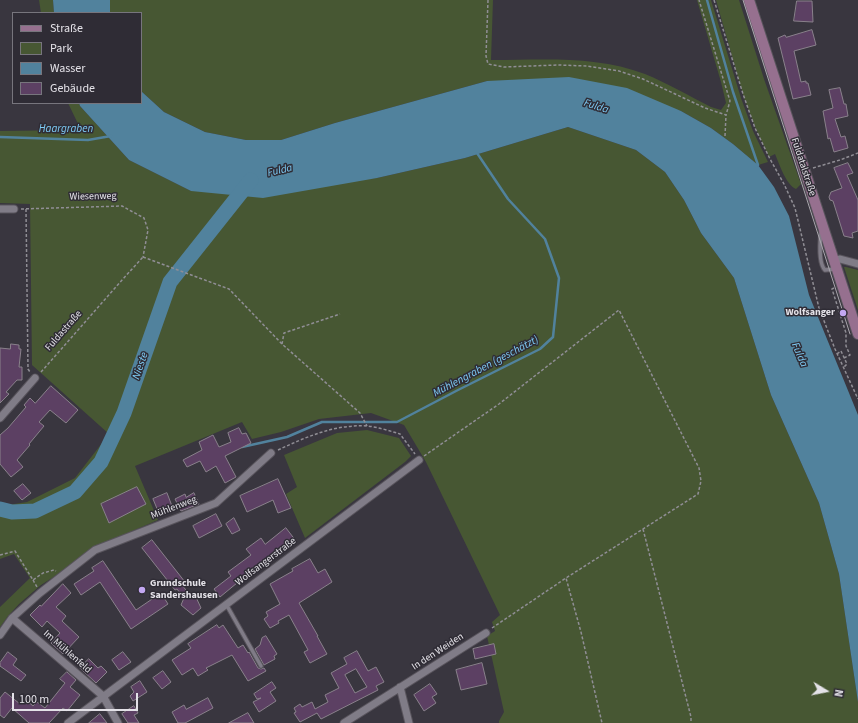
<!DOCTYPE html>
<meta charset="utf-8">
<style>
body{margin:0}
#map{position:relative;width:858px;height:723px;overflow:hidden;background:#39363f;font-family:"Source Sans 3",sans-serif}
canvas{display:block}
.legend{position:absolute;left:12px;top:12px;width:130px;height:92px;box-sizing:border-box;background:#2f2c35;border:1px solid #77757d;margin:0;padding:5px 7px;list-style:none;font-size:12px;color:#e4e2e8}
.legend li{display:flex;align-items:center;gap:8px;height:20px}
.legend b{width:20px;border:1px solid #77757d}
.north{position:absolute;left:806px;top:671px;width:40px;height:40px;-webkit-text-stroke:3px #2f2c35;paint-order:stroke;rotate:100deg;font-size:11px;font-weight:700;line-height:16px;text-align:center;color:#e4e2e8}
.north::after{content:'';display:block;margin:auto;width:14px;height:18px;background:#e4e2e8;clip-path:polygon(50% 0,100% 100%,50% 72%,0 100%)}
.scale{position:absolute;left:12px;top:693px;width:126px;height:18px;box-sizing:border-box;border:2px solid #e4e2e8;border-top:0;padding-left:5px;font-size:12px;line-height:14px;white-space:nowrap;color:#e4e2e8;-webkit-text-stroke:3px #2f2c35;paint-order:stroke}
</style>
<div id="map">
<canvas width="858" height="723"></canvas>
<ul class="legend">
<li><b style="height:5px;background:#96708f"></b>Straße</li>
<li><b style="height:11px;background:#475733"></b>Park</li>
<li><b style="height:11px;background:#51829d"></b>Wasser</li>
<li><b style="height:11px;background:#5c4063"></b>Gebäude</li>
</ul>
<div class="north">N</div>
<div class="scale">100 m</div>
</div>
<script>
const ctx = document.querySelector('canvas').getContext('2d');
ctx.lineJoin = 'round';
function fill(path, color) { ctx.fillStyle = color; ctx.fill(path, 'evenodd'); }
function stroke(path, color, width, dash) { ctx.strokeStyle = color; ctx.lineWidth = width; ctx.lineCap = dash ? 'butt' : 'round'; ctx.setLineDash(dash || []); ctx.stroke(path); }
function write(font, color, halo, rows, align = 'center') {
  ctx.font = font + ' "Source Sans 3",sans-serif'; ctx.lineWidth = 3; ctx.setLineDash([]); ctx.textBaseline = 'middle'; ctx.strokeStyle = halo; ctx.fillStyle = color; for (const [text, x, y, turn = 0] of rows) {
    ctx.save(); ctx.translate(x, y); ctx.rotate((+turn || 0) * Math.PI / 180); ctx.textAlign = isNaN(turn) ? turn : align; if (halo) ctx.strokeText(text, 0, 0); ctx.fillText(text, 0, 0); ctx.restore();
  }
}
fill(new Path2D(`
 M39,0H53L54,13H41Z
 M110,0H493L491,60C542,60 596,55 645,74C667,83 689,96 711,107L721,110L726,103L721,82L697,0H711L741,98L753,131L768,162L758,165L733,144L711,128L681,111L487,81L335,123L281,140H246L205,132L164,112L141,91V13H110Z
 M716,0H739L764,79L801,184L796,189C786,185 779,163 775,154L769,157L756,129L744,98Z
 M68,103H79L80,106L129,160L191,191L377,178L465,158L568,127L636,150L665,172L684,200L701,233L734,278L771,395L819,503L839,574L858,702V723H499V721L504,712L487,636L495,631L492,622L500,615L426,462L404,425L371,413L319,419L281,432L252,439L242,422L135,466L158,520L95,547L63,571L41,585L19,604L8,616L0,627V607L30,578L14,554L0,559V502L8,505L27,502L75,478L109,434L32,365L30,204L0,203V131L81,130Z
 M846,267L858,270V310L844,267Z
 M367,430L399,438L411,456L405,462L305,538L286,494L297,487L284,455L337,433Z`), '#475733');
fill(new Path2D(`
 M53,0H110V13H54Z
 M569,77L627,88L681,111L711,128L733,144L758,165L774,187L789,216L809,295L858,415V702L839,574L819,503L771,395L734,278L701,233L684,200L665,172L636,150L568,127L465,158L377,178L263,198L191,191L129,160L80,106L79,103H141V91L164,112L205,132L246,140H281L335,123L487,81Z`), '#51829d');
stroke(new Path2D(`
 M707,0L733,92L758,165
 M0,137L88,140L111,136
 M242,447L287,437L322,422H397L458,390L540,349L553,337L559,278L545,239L508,199L477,153`), '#51829d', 2.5);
stroke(new Path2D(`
 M0,509L12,512L35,511L75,492L101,462L124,413L170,282L251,180`), '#51829d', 15);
const building = new Path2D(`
 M797,1H812L813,22L794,21Z
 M812,30L816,45L794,51L801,82L806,81V83H808L811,95L793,99L778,38L785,35L786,37Z
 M840,88L844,104H846L848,116L835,119L841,137L845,136L848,148L834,152L830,138L828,139L823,111L833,108L829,90Z
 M848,163L853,173L847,175L858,200V231L852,233L853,238L844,236L833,201L830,200L829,197L831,192L842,188L834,168Z
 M11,344L19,345V349H21L19,367H22V380H17L6,392L9,394L0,403V348L10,349Z
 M51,386L78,410L66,423L50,410L39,422L44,426L29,444L30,445L17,460L23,467L11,477L0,464V435L8,428L26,407L24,405L30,398L35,403Z
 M239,428L242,434L246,433L251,443L225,456L236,477L225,483L216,466L206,472L200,461L187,467L183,460L202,450L199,442L213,435L219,447L231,442L228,433Z
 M278,479L291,508L278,513L273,500L247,512L240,496Z
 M23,484L31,493L22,500L14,491Z
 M137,487L146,504L109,523L101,504Z
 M167,493L172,506L158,511L153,499Z
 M194,493L199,504L181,511L175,499L185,494L186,497Z
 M216,514L222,526L199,538L193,526Z
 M234,518L240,530L232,534L226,524Z
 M286,528L296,541L259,571L257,569L244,579L243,578L220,597L214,589L231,576L228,572L251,555L246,549L261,538L265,544Z
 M152,540L185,582L182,585L189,594L195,595L201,608L193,615L181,605L184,598L177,589L175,590L142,548Z
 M310,559L318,573L325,569L332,582L299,603L318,636H317L327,654L310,663L304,652L308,650L307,648L289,615L278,621L279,623L270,628L264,619L268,616L266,612L280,604L270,584L293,571L292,569Z
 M103,561L136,610L161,593L168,604L131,629L100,582L81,595L74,584L94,571L92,568Z
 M63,584L71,593L56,607L66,616L62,621L79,637L63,654L51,643L60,633L47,621L42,627L30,615L40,605L41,606Z
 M217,625L219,628L223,625L238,648L243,645L248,653L249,652L258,668L261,669L264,668L266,671L248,681L232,655L206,668L208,670L198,676L193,668L182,675L172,660L191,648L188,644Z
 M266,636L277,654L274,656L275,659L264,665L255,649L260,645L262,638Z
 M494,644L496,654L475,659L473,649Z
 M357,651L368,671L376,667L384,682L376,686L378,690L321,719L317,713L300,722L294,713L296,712L294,708L300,704L302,707L312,702L315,709L328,702L325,695L339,688L331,673L347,664L344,658ZM356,669L367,687L355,693L345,675Z
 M8,652L17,659L13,665L26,675L21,681L0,666V663Z
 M123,652L131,662L119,670L112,660Z
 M89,659L98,668L101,666L107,672L96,683L80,668Z
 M482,663L487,684L461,690L456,670Z
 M163,671L171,682L162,689L153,678Z
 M67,672L76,680L70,687L80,695L67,711L63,708L49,723H29L12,708L4,718L0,715V698L5,692L20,704L24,698L33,706L37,702L45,708L65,683L60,679Z
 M140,681L147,692L133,701L130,696L134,692L131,687Z
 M272,682L276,688L270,692L276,701L259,712L253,702L261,698L257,699L254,694Z
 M430,684L437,694L432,697L436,703L424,711L414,695Z
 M208,698L213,708L185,723H178L172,712L184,705L186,709Z
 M134,706L138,713L134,715L139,723H128L122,714Z
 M248,713L254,723H229Z
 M100,714L107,723H89Z`);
fill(building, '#5c4063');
stroke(building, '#89818b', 1);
const lane = new Path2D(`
 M821,232C820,242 818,263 825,270L835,269
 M226,604L261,666`);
const street = new Path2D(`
 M0,209H14
 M834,261L840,259L858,264
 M0,418L35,378
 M12,618L103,696L118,723
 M0,635L12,618L40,593L95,550L216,503L271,453
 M400,687L409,723
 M68,723L419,460
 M344,723L486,633`);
const secondary = new Path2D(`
 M749,0L858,334`);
stroke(lane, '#58545c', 5.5);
stroke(street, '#58545c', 9);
stroke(secondary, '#58545c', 12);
stroke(new Path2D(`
 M488,0L486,56L488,64L504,67L558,65L587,66L619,71L643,79L705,108L726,115L730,101L699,0
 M714,0L743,94L755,128L770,159L784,184L795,208L819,308L835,349L858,399
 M725,136L726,115
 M813,168L840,160L858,153
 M21,209L122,206L144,218L148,230L143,257
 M26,209L28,369L30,372
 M143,257L229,289L282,344L360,413L367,426
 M834,288L832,289L846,333V346L850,355L844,358
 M282,344L284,333L340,314
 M837,354L841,351L847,364L844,367
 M41,372C75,334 108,295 143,257
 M278,450C306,437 335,424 367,426C378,427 390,431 400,434L415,454
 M424,456L499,404L619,310L699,468L701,481L698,494L566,578
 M643,529L691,717V723
 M0,555L15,551L33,580L43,573L54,570L56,571
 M33,580L37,587
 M492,628L566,578L581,632L602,723`), '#908e95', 1.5, [3, 2]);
stroke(lane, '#807c87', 3.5);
stroke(street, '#807c87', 7);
stroke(secondary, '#96708f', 10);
stroke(new Path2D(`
 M743,0L850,334`), '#aaa7ae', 1);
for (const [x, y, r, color] of [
 [843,313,4,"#c3a7f2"],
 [142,590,4,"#c3a7f2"]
]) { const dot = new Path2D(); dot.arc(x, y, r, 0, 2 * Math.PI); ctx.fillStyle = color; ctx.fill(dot); stroke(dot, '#2f2c35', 1.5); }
write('10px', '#e4e2e8', '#2f2c35', [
 ["Fuldatalstraße",803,167,72],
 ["Wiesenweg",93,197,-1],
 ["Fuldastraße",64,331,-49],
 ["Mühlenweg",174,508,-21],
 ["Wolfsangerstraße",266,562,-37],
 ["Im Mühlenfeld",67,652,41],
 ["In den Weiden",438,652,-33]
]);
write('bold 10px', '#e4e2e8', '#2f2c35', [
 ["Wolfsanger",835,313],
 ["Grundschule",150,584,"left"],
 ["Sandershausen",150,596,"left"]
], 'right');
write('italic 11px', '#7eccf6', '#2f2c35', [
 ["Fulda",596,107,17],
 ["Haargraben",66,130],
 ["Fulda",280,171,-13],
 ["Fulda",799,355,67],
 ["Nieste",141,366,-71],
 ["Mühlengraben (geschätzt)",486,367,-28]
]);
</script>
